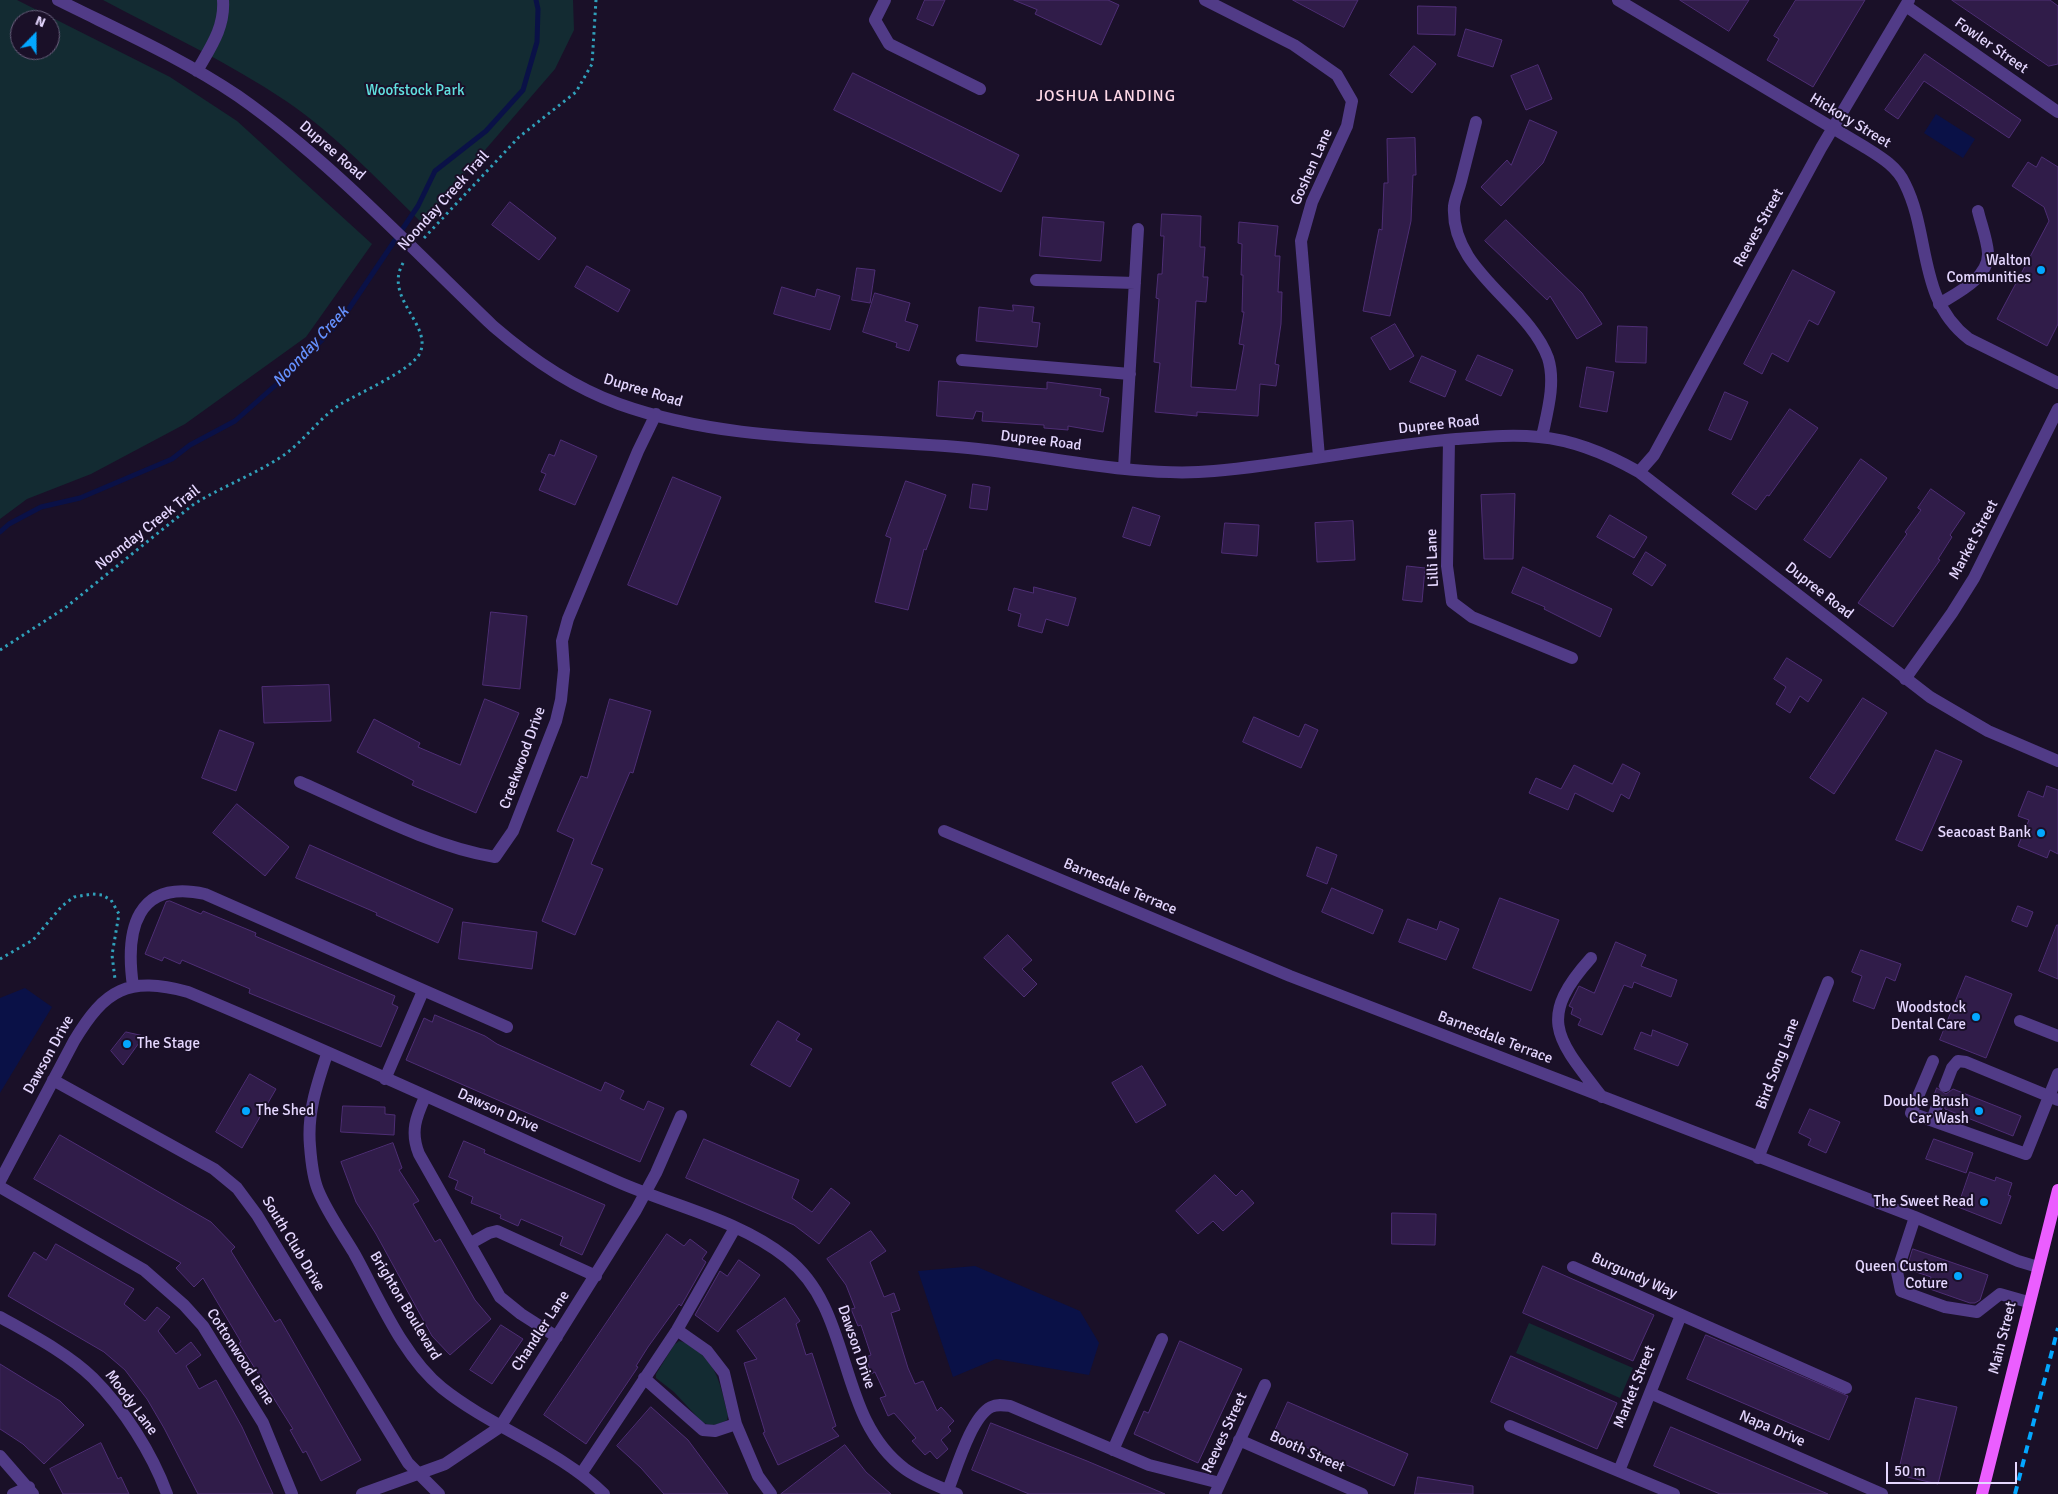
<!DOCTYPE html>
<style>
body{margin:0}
#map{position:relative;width:2058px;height:1494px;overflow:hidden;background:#1a1028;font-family:Signika,sans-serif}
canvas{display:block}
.north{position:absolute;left:10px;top:10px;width:50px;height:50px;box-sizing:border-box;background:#1a1028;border:1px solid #6b607e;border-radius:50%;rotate:22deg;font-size:14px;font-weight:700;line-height:20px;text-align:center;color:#e5d7ff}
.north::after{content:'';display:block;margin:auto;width:18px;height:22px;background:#03a7ff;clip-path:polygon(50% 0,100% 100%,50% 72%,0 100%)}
.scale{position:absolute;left:1886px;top:1462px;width:131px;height:22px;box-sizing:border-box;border:2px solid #e5d7ff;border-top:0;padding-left:6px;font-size:15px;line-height:18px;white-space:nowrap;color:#e5d7ff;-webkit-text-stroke:4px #1a1028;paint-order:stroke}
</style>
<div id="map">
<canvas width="2058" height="1494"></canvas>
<div class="north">N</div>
<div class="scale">50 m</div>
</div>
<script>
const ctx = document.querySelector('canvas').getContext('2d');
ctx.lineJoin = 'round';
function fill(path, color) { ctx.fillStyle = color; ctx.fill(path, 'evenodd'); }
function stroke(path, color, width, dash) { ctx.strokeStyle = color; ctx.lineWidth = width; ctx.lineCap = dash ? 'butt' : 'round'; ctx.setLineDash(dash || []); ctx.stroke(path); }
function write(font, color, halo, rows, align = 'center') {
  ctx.font = font + ' Signika,sans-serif'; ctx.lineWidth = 4; ctx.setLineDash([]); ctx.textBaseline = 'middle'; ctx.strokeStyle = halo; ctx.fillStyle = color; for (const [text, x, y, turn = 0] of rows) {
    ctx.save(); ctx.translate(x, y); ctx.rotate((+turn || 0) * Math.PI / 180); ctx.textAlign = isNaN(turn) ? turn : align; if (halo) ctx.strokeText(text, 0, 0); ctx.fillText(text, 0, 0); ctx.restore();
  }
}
fill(new Path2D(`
 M0,0H17L170,77L237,121L372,244L306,337L185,424L91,474L27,499L0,519ZM20,20H50V50H20Z
 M103,0H573L574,30L555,69L422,223C379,181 336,135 286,101C228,62 165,33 103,0Z
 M1529,1323L1633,1368L1620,1398L1516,1353Z
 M679,1341C686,1342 690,1346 696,1350C719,1366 721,1390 728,1415L727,1420C719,1425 711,1427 702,1422L674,1392L656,1378V1374L674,1345Z`), '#132b32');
fill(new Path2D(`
 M1936,114L1975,139L1963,158L1924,133Z
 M25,988L52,1007L0,1093V998Z
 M975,1266L1080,1311L1099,1343L1089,1375L996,1359L953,1377L918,1271Z`), '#0a1147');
stroke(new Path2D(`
 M0,532L9,524L41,507L80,498L172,459L190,445L235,421L295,368L342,319L418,206L435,171L486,131L523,90L537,42L538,9L536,0`), '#0a1147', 5);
const building = new Path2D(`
 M925,0H945L933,26L917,19Z
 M1014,0H1108L1119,5L1101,45L1035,14L1037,10Z
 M1293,0H1358L1344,27Z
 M1680,0H1749L1729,31Z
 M1796,0H1865L1813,87L1767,60L1779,39L1774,36Z
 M1952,0H2050L2058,6V64L2049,66Z
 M1418,6L1456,7L1455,35L1418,34Z
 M1466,29L1502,40L1493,67L1458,56Z
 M1414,46L1436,64L1412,93L1390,75Z
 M1925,54L2021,120L2009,138L1924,81L1898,119L1885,110Z
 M1538,65L1552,99L1526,110L1511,76Z
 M853,73L1019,155L1001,192L834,110Z
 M1530,120L1557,132L1543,163L1501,206L1481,187L1507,160L1511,165Z
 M1415,138L1416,175H1413L1411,221L1390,316L1363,311L1379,229L1382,230L1384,183H1388L1387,139Z
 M2042,157L2058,167V324L2047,346L1997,319L2049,221L2044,207L2012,186L2028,162L2036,167Z
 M510,202L556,238L539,260L492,225Z
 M1162,214L1201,216L1200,247H1205L1203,277H1208L1206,302L1196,301L1191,387L1236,390L1244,345L1239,344L1244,312H1242L1243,275H1241L1242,244L1238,243L1239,222L1278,226L1275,256H1280L1278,292H1282L1281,324L1275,364L1279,365L1276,386L1260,384L1258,416L1197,412V416L1155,412L1160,363L1154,362L1159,299L1156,298L1158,274H1162L1164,236H1161Z
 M1043,217L1104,222L1101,261L1040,256Z
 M1506,220L1582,293L1602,324L1577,339L1550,296L1547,300L1485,241Z
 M587,266L630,290L618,312L575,287Z
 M857,268L875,270L870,303L852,300Z
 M1793,270L1835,292L1818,325L1809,320L1788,362L1772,353L1762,374L1744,364Z
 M782,287L815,297L817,289L840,296L830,330L774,314Z
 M875,293L910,303L905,321L918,325L909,351L896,347L897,343L863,332Z
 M1013,305L1034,307L1032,322L1040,323L1037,347L976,341L979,307L1013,311Z
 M1395,324L1414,356L1390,370L1371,338Z
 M1618,326L1647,327L1646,363L1616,362Z
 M1478,355L1513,370L1501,396L1466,380Z
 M1422,356L1456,371L1445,397L1410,382Z
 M1587,367L1614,372L1607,412L1580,407Z
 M939,381L1047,389V382L1101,389L1100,396L1109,398L1103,432L1068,426V430L1044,428V425L982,421L983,412L976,411L973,419L937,416Z
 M1725,392L1748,402L1731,440L1709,430Z
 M1790,409L1818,428L1769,496L1767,495L1756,510L1732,494Z
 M561,440L597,456L575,505L539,490L546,474L541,472L549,454L554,456Z
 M1861,459L1887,478L1830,558L1804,540Z
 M673,477L721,497L677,605L628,585Z
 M906,481L946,495L926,550L924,549L908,610L875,602L891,538L886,536Z
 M973,484L990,487L987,510L970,508Z
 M1931,489L1965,513L1950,535L1952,537L1938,559L1940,560L1893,627L1858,603L1907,534L1905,532L1921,510L1918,508Z
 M1515,494L1513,559H1484L1481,495Z
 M1133,507L1160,516L1150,546L1123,537Z
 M1610,515L1647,537L1634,558L1597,537Z
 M1353,521L1355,560L1317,562L1315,523Z
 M1225,523L1259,525L1257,556L1222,553Z
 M1646,552L1666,565L1652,586L1633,574Z
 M1407,566L1425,568L1422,602L1403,600Z
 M1523,567L1612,609L1600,637L1544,609L1545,607L1512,593Z
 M1034,587L1076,598L1068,626L1046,619L1042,633L1018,626L1021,614L1008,610L1014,588L1033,593Z
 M491,612L527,616L520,689L483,685Z
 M1787,658L1822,680L1808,702L1800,696L1790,713L1776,704L1786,687L1774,679Z
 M329,685L331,721L264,723L262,687Z
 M1863,698L1887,713L1834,794L1810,778Z
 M485,699L519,713L476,813L412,785L414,781L357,752L374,719L420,743L418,747L460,765Z
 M610,699L651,711L633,773L630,772L591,864L603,869L575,935L542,921L574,839L557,831L581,776L587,778Z
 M1254,717L1299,737L1305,724L1318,730L1301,768L1243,742Z
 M220,730L254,743L236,791L202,778Z
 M1936,750L1962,761L1922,851L1896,840Z
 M1623,764L1640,773L1629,799L1621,794L1613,812L1575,793L1568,810L1529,793L1536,778L1561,789L1574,765L1612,784Z
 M2047,786L2058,790V854L2050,850L2047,858L2018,846L2029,820L2018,816L2028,791L2043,797Z
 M237,804L289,847L265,876L213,833Z
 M310,845L453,909L438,943L376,915L377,913L296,878Z
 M1317,847L1337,855L1327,884L1307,876Z
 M1332,888L1383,910L1373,934L1322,912Z
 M1500,898L1559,920L1531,991L1473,968Z
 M170,901L201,914L203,911L256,933L255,936L395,996L392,1004L398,1007L381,1047L249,993L250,989L182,960L180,964L164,957L162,961L145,954L166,902Z
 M2018,906L2033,912L2027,927L2012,921Z
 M1408,919L1437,930L1440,921L1459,929L1446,960L1399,942Z
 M463,922L537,932L532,969L459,959Z
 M2057,925H2058V979L2039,971Z
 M1008,935L1032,960L1022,969L1037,984L1024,997L984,958Z
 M1616,942L1646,955L1641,966L1677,980L1671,997L1634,982L1632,988L1624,985L1602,1035L1578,1025L1581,1019L1571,1014L1573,1008L1569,1006L1579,986L1594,993Z
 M1861,950L1901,964L1895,981L1886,977L1874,1009L1853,1001L1862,976L1852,972Z
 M1966,976L2012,994L1986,1058L1940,1040Z
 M435,1015L485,1036L497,1044L601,1091L605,1082L624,1091L620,1099L644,1110L648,1101L664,1108L640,1162L406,1060L424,1018L432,1022Z
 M778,1021L800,1034L796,1040L812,1049L790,1087L751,1065Z
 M1653,1030L1688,1044L1678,1066L1634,1049L1641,1032L1651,1036Z
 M126,1032L144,1036L123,1065L111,1051Z
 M1142,1066L1166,1105L1136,1123L1112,1083Z
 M250,1074L276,1089L242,1148L216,1132Z
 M1937,1088L1946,1094L1953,1089L2021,1116L2013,1136L1945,1109L1943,1100L1933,1099Z
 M343,1106L385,1107V1114L395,1115L394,1135L341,1132Z
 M1810,1109L1840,1122L1826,1153L1808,1145L1811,1139L1799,1133Z
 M60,1135L211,1222L235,1247L231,1251L275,1322L280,1319L361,1460L321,1481L306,1451L303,1453L290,1430L293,1429L239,1343L241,1342L203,1278L194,1287L176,1268L181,1263L34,1179Z
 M704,1139L799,1180L792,1198L812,1212L831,1188L850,1203L819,1244L794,1225L686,1178Z
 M1934,1139L1973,1153L1966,1173L1926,1159Z
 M464,1141L485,1150L484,1153L605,1205L582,1255L560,1245L563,1237L521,1219L518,1226L500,1218L501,1215L471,1203L473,1197L455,1189L458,1181L449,1177Z
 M393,1143L402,1168L399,1170L419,1201L413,1204L435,1242L440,1239L475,1300L491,1319L450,1355L432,1336L376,1234L356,1202L341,1162Z
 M1970,1172L1995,1181L1996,1177L2012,1183L2008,1195L2011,1196L2001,1224L1958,1207Z
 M1215,1175L1236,1196L1242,1190L1254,1203L1223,1231L1213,1221L1198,1234L1176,1211Z
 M1392,1213L1436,1214L1435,1245L1392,1244Z
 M871,1231L886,1251L870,1262L884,1297L894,1293L900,1310L891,1313L908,1368L915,1384L923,1381L937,1411L941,1407L954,1421L948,1427L951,1431L941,1440L948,1449L937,1459L930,1451L925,1455L912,1441L916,1438L894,1413L888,1416L880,1398L886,1396L875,1372L871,1374L866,1357L871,1355L861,1325L858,1326L851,1309L855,1308L846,1285L827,1259Z
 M667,1234L684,1246L690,1239L707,1252L702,1259L706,1262L681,1306L679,1304L648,1347L636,1366L638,1367L586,1444L544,1415Z
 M56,1244L134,1289L124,1304L145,1321L157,1307L170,1317L158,1331L176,1354L191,1342L201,1355L186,1366L199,1389L216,1380L242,1427L273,1494H198L164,1428L147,1399L125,1370L104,1352L8,1296L34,1252L46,1260Z
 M1913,1249L1988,1275L1980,1300L1975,1303H1970L1927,1288L1931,1277L1907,1269Z
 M739,1260L760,1275L718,1332L695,1315L720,1271L727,1276Z
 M1543,1266L1654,1315L1633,1361L1523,1313Z
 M785,1298L800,1321L796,1324L806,1355L812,1353L836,1426L832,1428L839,1436L778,1465L763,1433L765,1432L744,1363L757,1359L737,1331Z
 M501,1325L523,1339L492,1384L470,1370Z
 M1706,1335L1848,1396L1829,1440L1687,1379Z
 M1180,1341L1242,1369L1198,1463L1134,1434L1144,1411L1148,1413Z
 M1511,1356L1617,1403L1597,1449L1491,1402Z
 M0,1364L60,1401L84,1425L44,1464L23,1444L0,1429Z
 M1916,1398L1957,1407L1938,1484L1898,1475Z
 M1288,1402L1408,1454L1394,1486L1274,1433Z
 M651,1407L688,1440L728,1494H664L641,1468L617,1446Z
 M991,1423L1087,1461L1165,1494H1029L972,1470Z
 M1671,1427L1706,1442L1828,1494H1720L1689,1481L1654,1466Z
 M101,1443L118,1479L121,1477L129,1494H63L50,1469Z
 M845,1445L866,1472L891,1494H781Z
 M1418,1477L1473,1486V1494H1415Z`);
fill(building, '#301c49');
stroke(building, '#4e2e75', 1);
stroke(new Path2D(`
 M1937,1106L1945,1086`), '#382e48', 12, [12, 6]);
stroke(new Path2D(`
 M424,238L519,137L576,92L592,64L596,0
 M0,650L65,608L194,504C223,486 256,474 284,455C305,440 319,418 341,404C359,393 412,370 420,353C433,324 380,296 405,260
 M0,959L33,940L62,906L74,897L92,894L102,895L111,900L119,914L112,955L115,979`), '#30a0ba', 3, [2.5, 4]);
stroke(new Path2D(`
 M58,0C118,30 182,58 238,96C332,162 410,247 493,326C530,358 572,387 619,404C733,445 859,436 978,449C1054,457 1138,478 1214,471C1295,464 1375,446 1456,439C1483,437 1511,434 1539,437C1574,440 1609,455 1639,472L1930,697L1988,731L2058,761
 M885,0L875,20L889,44L980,89
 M1205,0L1294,45L1337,75L1352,101L1347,126L1312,202L1301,241L1319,457
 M1618,0L1863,146C1879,156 1897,166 1905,184C1931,236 1917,299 1969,339L2058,383
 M1906,6L2058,112
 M197,71C210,48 225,28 223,0
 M1476,122C1471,142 1466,161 1461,181C1459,189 1455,198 1454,206C1450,271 1528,303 1548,358C1556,383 1547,413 1542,437
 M1036,280L1135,283
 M1939,304C1957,293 1989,278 1988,253C1987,239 1981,224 1978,211
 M962,360L1130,374
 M1449,440L1447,566L1452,602L1472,617L1572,658
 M1124,468L1138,229
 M1639,472L1654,455L1821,148L1909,0
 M1905,679L1952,613L1974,578L2058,409
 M300,782C362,809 429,846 495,857L513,831L556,721L561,700L564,670L562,641L568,619L638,451L656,414
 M944,831L1290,976L1915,1217L2018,1261L2038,1267
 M1591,958C1536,1019 1557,1039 1602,1097
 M133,986C125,930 136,879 205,894L507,1027
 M2020,1021L2058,1036
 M327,1054C317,1084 307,1113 310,1146C311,1159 313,1178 318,1190C327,1212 342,1233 354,1253C378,1296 403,1357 442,1388C492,1428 560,1450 604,1494
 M1933,1061L1911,1113L2026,1154L2058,1074
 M385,1079L423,991
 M53,1080L214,1169L237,1188L257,1215L408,1463L439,1494
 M1945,1086L1952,1068L1958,1061L1966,1062L2058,1100
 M425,1097C416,1117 410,1132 419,1154L500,1297L521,1314L557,1337
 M1932,1120L1937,1106
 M1758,1158L1828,982
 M0,1181L74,1041C105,989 128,976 188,992C332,1052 473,1118 616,1181C672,1206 738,1219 787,1258C855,1312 835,1417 905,1469C920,1480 940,1487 957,1494
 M0,1187L144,1270L184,1305L203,1326L263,1423L292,1494
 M1915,1217L1897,1272L1901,1291L1945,1307L1977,1312L2000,1294L2028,1302
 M471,1243L489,1233L497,1231L596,1276
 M1573,1267L1846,1388
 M0,1317C32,1335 67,1353 93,1378C124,1409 152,1453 167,1494
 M677,1330L707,1351L724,1373L736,1424L758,1476L771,1494
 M644,1378L703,1430L715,1431L736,1424
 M1650,1393L1882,1494
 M1510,1426L1674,1494
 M1239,1440L1362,1494
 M1113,1450L1162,1339
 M0,1456L33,1494
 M1619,1471L1681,1315
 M581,1474L677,1330L735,1228
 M948,1490C956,1470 971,1417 991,1407C997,1404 1003,1405 1010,1406L1149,1465L1220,1483
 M13,1494L29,1487
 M362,1494L445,1464L500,1427L636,1210L656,1173L681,1116
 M1215,1494L1265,1385`), '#513b87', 12);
stroke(new Path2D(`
 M1982,1494L2058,1190`), '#eb5eff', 12);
stroke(new Path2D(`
 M2015,1494L2058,1328`), '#03a7ff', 4, [8, 6]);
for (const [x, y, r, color] of [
 [2041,270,5,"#03a7ff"],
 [2041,833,5,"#03a7ff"],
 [1976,1017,5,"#03a7ff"],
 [127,1044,5,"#03a7ff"],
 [246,1111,5,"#03a7ff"],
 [1979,1111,5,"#03a7ff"],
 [1984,1202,5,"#03a7ff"],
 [1958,1276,5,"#03a7ff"]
]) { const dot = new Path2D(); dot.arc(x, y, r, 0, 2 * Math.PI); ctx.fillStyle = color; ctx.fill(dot); stroke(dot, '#1a1028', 2); }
write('15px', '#e5d7ff', '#1a1028', [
 ["Fowler Street",1991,46,35],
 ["Hickory Street",1850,121,31],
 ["Dupree Road",332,151,41],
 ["Goshen Lane",1312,167,-66],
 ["Noonday Creek Trail",444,201,-48],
 ["Reeves Street",1759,228,-61],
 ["Dupree Road",643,391,17],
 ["Dupree Road",1439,425,-6],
 ["Dupree Road",1041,441,7],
 ["Noonday Creek Trail",148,528,-38],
 ["Market Street",1974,540,-62],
 ["Lilli Lane",1433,558,-92],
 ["Dupree Road",1819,591,38],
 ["Creekwood Drive",523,758,-70],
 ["Barnesdale Terrace",1120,887,23],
 ["Barnesdale Terrace",1495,1038,21],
 ["Dawson Drive",49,1055,-61],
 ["Bird Song Lane",1778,1064,-69],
 ["Dawson Drive",498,1111,24],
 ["South Club Drive",293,1244,59],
 ["Burgundy Way",1634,1276,24],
 ["Brighton Boulevard",405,1306,59],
 ["Chandler Lane",541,1331,-57],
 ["Main Street",2003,1338,-76],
 ["Dawson Drive",856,1347,71],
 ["Cottonwood Lane",240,1357,57],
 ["Market Street",1635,1387,-68],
 ["Moody Lane",131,1403,53],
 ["Napa Drive",1772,1429,23],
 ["Reeves Street",1225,1433,-65],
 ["Booth Street",1307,1452,24]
]);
write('15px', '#61e1e0', '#1a1028', [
 ["Woofstock Park",415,91]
]);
write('15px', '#e5d7ff', '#1a1028', [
 ["Walton",2031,261],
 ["Communities",2031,278],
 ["Seacoast Bank",2031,833],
 ["Woodstock",1966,1008],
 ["Dental Care",1966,1025],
 ["The Stage",137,1044,"left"],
 ["Double Brush",1969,1102],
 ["Car Wash",1969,1119],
 ["The Shed",256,1111,"left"],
 ["The Sweet Read",1974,1202],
 ["Queen Custom",1948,1267],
 ["Coture",1948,1284]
], 'right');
ctx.letterSpacing = '1px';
write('16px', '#ffd9e8', '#1a1028', [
 ["JOSHUA LANDING",1106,97]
]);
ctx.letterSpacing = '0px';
write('italic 16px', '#6591ff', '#1a1028', [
 ["Noonday Creek",311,347,-47]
]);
</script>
